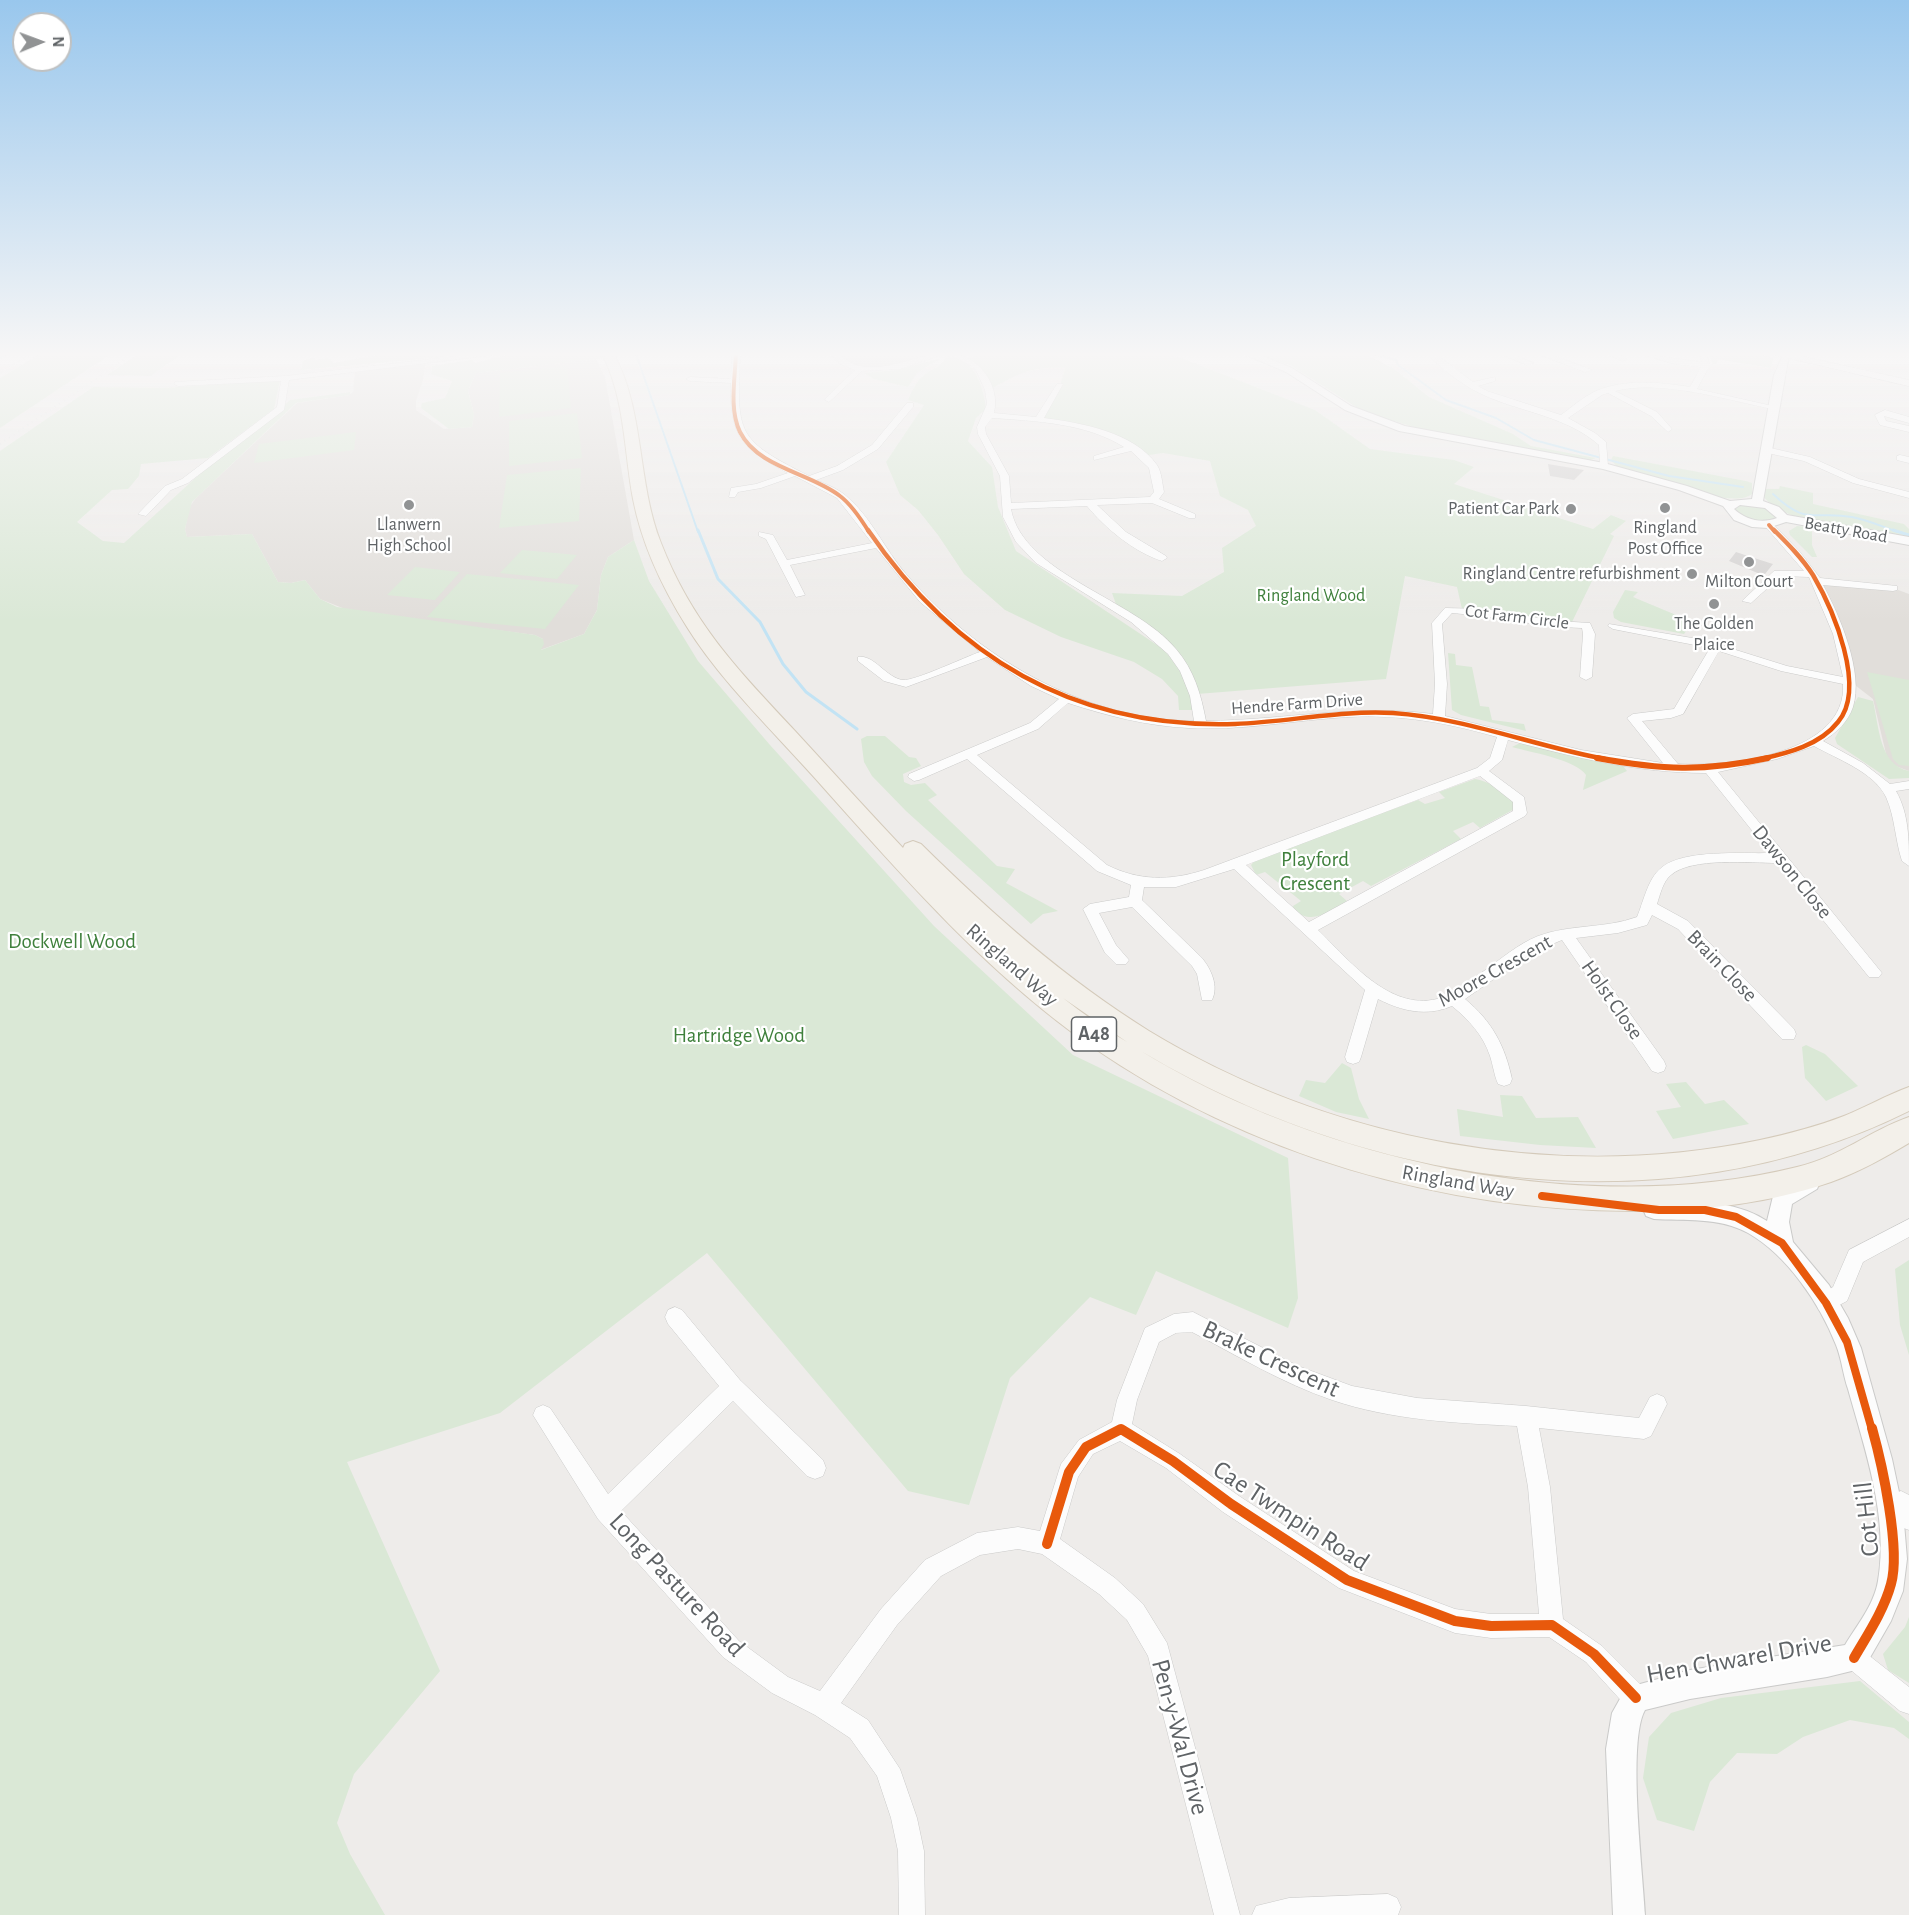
<!DOCTYPE html>
<style>
body{margin:0}
#map{position:relative;width:1909px;height:1915px;overflow:hidden;background:#eeecea;font-family:"Alegreya Sans",sans-serif}
canvas{display:block}
.north{position:absolute;left:12px;top:12px;width:60px;height:60px;box-sizing:border-box;background:#fff;border:2px solid #bfc1c2;border-radius:50%;rotate:89deg;font-size:16px;font-weight:700;line-height:24px;text-align:center;color:#5f6366}
.north::after{content:'';display:block;margin:auto;width:21px;height:27px;background:#919394;clip-path:polygon(50% 0,100% 100%,50% 72%,0 100%)}
</style>
<div id="map">
<canvas width="1909" height="1915"></canvas>
<div class="north">N</div>
</div>
<script>
const ctx = document.querySelector('canvas').getContext('2d');
ctx.lineJoin = 'round';
function fill(path, color) { ctx.fillStyle = color; ctx.fill(path, 'evenodd'); }
function stroke(path, color, width, dash) { ctx.strokeStyle = color; ctx.lineWidth = width; ctx.lineCap = dash ? 'butt' : 'round'; ctx.setLineDash(dash || []); ctx.stroke(path); }
function write(font, color, halo, rows, align = 'center') {
  ctx.font = font + ' "Alegreya Sans",sans-serif'; ctx.lineWidth = 4.5; ctx.setLineDash([]); ctx.textBaseline = 'middle'; ctx.strokeStyle = halo; ctx.fillStyle = color; for (const [text, x, y, turn = 0] of rows) {
    ctx.save(); ctx.translate(x, y); ctx.rotate((+turn || 0) * Math.PI / 180); ctx.textAlign = isNaN(turn) ? turn : align; if (halo) ctx.strokeText(text, 0, 0); ctx.fillText(text, 0, 0); ctx.restore();
  }
}
fill(new Path2D(`
 M834,354H928L935,357L900,366L860,369Z
 M596,359L605,377L634,540L608,557L601,575L597,610L584,634L540,650L543,639L535,635L350,611L320,599L305,580L291,583L278,582L252,534L187,537L185,529L190,506L196,498L297,403L349,395L353,392L355,370L426,362L423,380L416,401V410L444,429L472,427L474,414L468,391L476,373Z
 M1816,581L1893,588L1909,594V771L1895,766L1887,758L1873,699L1851,682Z`), '#e1deda');
fill(new Path2D(`
 M40,354H111L0,428V378Z
 M138,354H181L151,376L107,375Z
 M383,354H473L301,370L303,361L313,357L315,360L328,358L334,363Z
 M511,354H602L605,358L476,373L468,391L474,414L472,427L449,429L421,408L422,403L445,398L452,381L431,374L432,366L472,360L475,363Z
 M982,354H1165L1181,358L1315,410L1370,449L1454,460L1474,467L1454,484L1593,529L1611,515L1626,521L1610,534L1614,536L1571,624L1462,609L1457,587L1405,576L1386,679L1197,694L1173,650L1118,610L1112,593L1182,596L1224,572L1222,548L1256,526L1248,510L1220,496L1210,461L1163,453L1142,456L1099,432L1039,419L1060,386L1065,368C1033,366 1015,374 988,391L978,367L963,359Z
 M1257,354H1364L1393,368L1429,397L1513,434L1531,446L1596,458L1590,460L1437,434L1364,412L1290,365Z
 M1708,354H1758L1773,358L1771,368L1718,359L1716,365L1713,364Z
 M946,357C974,354 984,388 986,409L976,418L968,441L992,467L998,507L1016,551L1163,649C1179,667 1191,686 1194,710H1179L1178,696L1162,679L1134,662L1061,637L1005,610L964,574L938,535L918,510L900,495L886,462L924,405L908,400C912,391 916,382 924,375C931,368 943,367 946,357Z
 M939,359L917,373L908,387L874,379L864,373L896,370Z
 M567,366L571,408L499,417L500,373Z
 M280,380L274,409L208,458L141,464L139,476L128,489L112,490L77,522L103,541L124,543L203,471L259,429L290,400L350,392V395L296,403L192,502L185,529L187,537L252,534L278,582L291,583L305,580L320,599L337,607L535,635L543,639L544,644L541,650L584,634L597,610L601,575L608,557L634,540L649,581L698,661L770,745L934,926L1073,1055L1288,1158L1298,1298L1288,1328L1156,1271L1136,1315L1090,1297L1010,1378L969,1505L908,1491L707,1253L500,1413L347,1462L440,1671L354,1774L337,1823L350,1854L385,1915H0V451L93,387L164,388Z
 M577,413L582,458L509,466V421Z
 M356,432L354,450L254,463L259,444Z
 M1613,456L1746,481L1752,483V494C1733,511 1643,475 1618,468L1611,460Z
 M581,468L579,521L499,528L507,475Z
 M1780,486L1813,493V504L1904,524L1909,529V538C1873,532 1785,526 1763,496L1764,489H1779Z
 M1739,504L1764,507L1777,518C1763,527 1745,519 1734,509Z
 M1797,526L1812,527V545L1817,557H1812L1790,535L1789,531Z
 M522,550L577,555L557,579L500,573Z
 M415,567L460,572L435,600L387,595Z
 M467,574L579,585L545,629L427,617Z
 M1625,590L1638,592L1633,597L1693,622L1684,634L1621,622L1614,618L1613,612Z
 M1448,653L1455,654L1456,665L1472,667L1480,706L1489,707L1492,720L1524,724L1526,731L1461,715L1452,710Z
 M1867,672L1909,680V766L1899,765L1893,759Z
 M1858,697L1873,701C1879,726 1879,765 1909,771V778L1889,779L1837,744L1835,738Z
 M867,736H885L909,757L916,758L921,766L903,774L904,782L911,785L925,783L937,795L928,800L997,866L1015,869L1006,883L1058,911L1043,914L1031,924L906,811L872,776L864,762L861,739Z
 M1520,743H1528L1623,766L1627,771L1583,790L1586,775C1576,760 1530,752 1512,747Z
 M1475,779C1489,781 1512,794 1516,808L1480,828L1473,822L1453,831L1461,839L1371,886L1363,881L1339,894L1347,901C1329,911 1313,926 1294,910L1293,906L1301,901L1265,872L1256,875L1251,865L1257,858L1418,800L1425,804L1445,798L1439,792Z
 M1806,1045L1825,1054L1858,1086L1826,1101L1805,1078L1802,1047Z
 M1342,1063L1351,1068L1359,1099L1369,1119L1336,1112L1299,1096L1306,1080L1325,1083Z
 M1686,1082L1705,1104L1724,1100L1749,1124L1673,1139L1656,1111L1681,1107L1666,1084Z
 M1500,1095L1522,1096L1536,1118L1578,1117L1596,1148L1540,1145L1460,1136L1457,1109L1503,1117Z
 M1909,1260V1355L1900,1325L1895,1269Z
 M1909,1617V1683L1888,1670L1883,1654L1905,1627Z
 M1860,1681L1909,1722V1739L1894,1728L1850,1720L1803,1737L1777,1754L1737,1753L1710,1782L1694,1831L1657,1820L1643,1778L1649,1737L1671,1713L1721,1698Z`), '#dae8d6');
stroke(new Path2D(`
 M636,354L698,532
 M1374,354L1396,360L1398,365L1446,400L1496,418L1534,440L1669,476L1743,487
 M0,358L6,354
 M1773,494C1808,527 1813,510 1852,517C1868,520 1883,527 1898,532`), '#c2e3f4', 2);
stroke(new Path2D(`
 M698,530L718,579L760,622L783,664L806,692L857,729
 M1893,530L1909,535`), '#c2e3f4', 3);
fill(new Path2D(`
 M1548,464L1584,470L1574,480L1550,476Z
 M1736,552L1751,557L1773,564L1765,574H1760L1729,561Z`), '#d5d3d2');
const minor = new Path2D(`
 M474,354H500L289,380L284,410L188,483L171,490L146,516L138,514L165,486L182,479L277,407L281,381L178,386L174,384L175,382L285,376Z
 M732,354H740C737,435 736,439 809,476L837,466L872,445L907,403H913V407L878,449L843,470L816,480C826,484 836,488 845,495C870,515 885,550 906,574C977,657 1083,720 1194,721L1190,696L1180,671L1168,654L1131,622L1036,563L1016,542L1003,517L1000,476L978,434L977,427L987,404L985,390L975,368L949,354C978,354 1001,385 994,413L1036,417L1057,384H1063L1044,418C1081,423 1134,432 1157,465C1162,473 1162,483 1164,492L1159,499L1195,514V518H1189L1152,503L1097,505L1126,532L1166,556L1167,558L1162,561C1134,552 1105,528 1087,506L1011,509C1023,574 1135,599 1176,649C1194,670 1201,694 1206,721C1283,720 1357,704 1433,714L1435,684L1432,623L1445,608L1485,609L1557,621L1590,623L1595,634L1592,677L1586,680L1580,677L1583,634L1582,628C1538,627 1495,616 1452,613L1442,624L1447,684L1445,716L1581,750L1663,763L1627,718L1633,714L1674,709L1710,648L1613,629L1608,626L1609,624L1704,640L1787,666L1843,677L1833,634L1809,577L1781,576L1751,603L1742,601L1774,571H1804L1764,525L1772,523L1800,552L1820,578L1897,586V590L1893,591L1823,585C1840,616 1864,673 1853,707C1848,722 1836,733 1823,741L1863,763L1890,784L1909,781V789L1896,791C1909,814 1909,840 1909,866L1902,861C1895,840 1895,817 1886,797C1874,772 1837,759 1814,746L1777,759L1718,772L1882,973L1879,977H1869L1777,863C1751,863 1691,857 1671,875C1663,881 1660,895 1657,904L1688,921L1794,1029L1796,1034L1794,1039H1782L1678,929L1652,915L1647,925L1618,933L1576,938L1664,1061L1666,1066L1664,1071L1658,1073L1652,1071L1562,940L1533,952L1465,999C1492,1021 1505,1046 1512,1079L1510,1084L1504,1086L1498,1084C1494,1075 1493,1065 1490,1056C1483,1035 1469,1020 1452,1006C1426,1017 1402,1011 1378,999L1361,1057L1359,1062L1353,1064L1347,1062L1345,1057L1365,990L1234,869L1176,887H1144L1142,900L1202,958C1211,969 1219,986 1212,1000H1202L1197,974L1192,966L1132,907L1099,913L1116,945L1129,960L1126,964H1116L1105,953L1083,909L1090,904L1129,897L1131,885L1097,871L967,759L919,780L914,781L908,777L909,774L1030,723L1059,699L1031,686L987,657L906,687L884,681L858,661V657C874,654 886,678 903,680C915,681 965,657 980,652L920,602L876,548L790,565L805,595L796,597L766,539L759,536V532L773,535L787,560L872,543L837,498L795,476L761,488L738,492L735,497H729L731,488L756,484L788,473C741,448 730,437 731,383L690,381L686,379L690,377L731,379ZM992,418C1036,421 1086,423 1124,447L1094,456V460L1131,451L1149,468L1154,492L1150,497L1011,503L1009,476L986,434L985,427ZM1719,651L1781,671L1843,684C1847,754 1729,767 1678,764L1642,721L1671,718L1683,714ZM1068,703C1108,716 1147,726 1189,728C1242,731 1295,720 1348,717C1400,714 1448,723 1497,737L1490,758L1477,768L1204,870C1170,881 1139,881 1107,865L977,755L1038,729ZM1508,740C1573,757 1638,773 1706,773L1770,853C1742,854 1683,849 1661,868C1648,878 1643,903 1637,917C1604,929 1570,924 1538,936C1518,944 1501,959 1484,971C1469,980 1453,995 1437,999C1389,1011 1348,959 1318,930L1525,816L1527,813L1524,797L1489,771L1502,760ZM1480,776L1513,802V811L1309,922L1246,865Z
 M830,354H839C869,384 910,354 945,354L900,369L862,371L829,402L825,400L826,398L855,370L840,364Z
 M1427,354H1436L1473,382L1495,377V381L1478,386L1487,391L1561,415C1572,407 1583,397 1596,391C1625,379 1659,382 1690,387L1701,367L1674,364L1641,354L1702,362L1700,356L1706,354L1710,365L1697,389L1777,407L1773,409C1727,400 1661,379 1615,391L1657,412L1672,429L1668,432L1651,416L1608,393L1602,395L1568,418L1595,433L1606,442L1608,466L1604,469L1600,466L1599,445C1567,417 1526,413 1488,397C1466,388 1444,371 1427,354Z
 M1500,354H1512L1534,363L1527,365Z
 M1538,354H1550L1592,370L1585,372Z
 M1607,354H1618L1627,359L1623,361Z
 M1885,410L1909,417V423L1884,416L1886,421L1909,426V432L1880,425L1875,415Z
 M1766,447L1810,457L1859,479L1909,492V498L1853,483L1804,461L1763,452V448Z
 M1900,455L1909,457V463L1897,460V456Z
 M1909,1219V1237L1863,1262L1847,1301L1826,1312L1819,1310L1816,1303L1819,1296L1833,1287L1849,1250Z
 M675,1307L682,1310L740,1380L823,1460L826,1468L823,1476L815,1479L807,1476L733,1401L621,1511L739,1641L788,1677L820,1691L881,1609L925,1560L977,1533L1018,1527L1040,1531L1061,1464L1079,1440L1112,1422L1117,1400L1145,1328L1174,1314L1193,1312L1298,1366L1352,1386L1417,1398L1526,1406L1639,1418L1650,1397L1657,1394L1664,1397L1667,1404L1651,1436L1644,1439L1539,1428L1550,1487L1563,1619L1602,1646L1645,1689L1648,1698L1645,1707L1636,1710L1627,1707L1586,1662L1549,1637L1491,1638L1455,1633L1339,1588L1223,1512L1166,1468L1120,1441L1093,1454L1078,1477L1060,1539L1115,1578L1143,1604L1167,1643L1240,1915H1214L1148,1656L1127,1620L1099,1594L1042,1554L1018,1549L980,1555L941,1576L897,1625L841,1703L868,1720L900,1769L917,1818L924,1851L925,1915H899L898,1851L891,1818L877,1776L850,1738L815,1715L772,1693L723,1657L598,1519L533,1415L536,1408L543,1405L550,1408L608,1494L719,1386L668,1324L665,1317L668,1310ZM1192,1332C1238,1356 1282,1383 1332,1400C1391,1420 1455,1423 1517,1426L1528,1487L1539,1614H1491L1455,1609L1354,1571L1239,1496L1180,1454L1132,1424L1137,1400L1159,1342L1176,1333Z
 M1901,1491L1909,1495V1530L1901,1527L1890,1502L1893,1494Z
 M1854,1646L1862,1650L1909,1687V1714L1900,1711L1846,1666L1842,1658L1846,1650Z
 M1388,1894L1397,1898L1401,1907L1398,1915H1252L1256,1906L1289,1898Z`);
const tertiary = new Path2D(`
 M1244,354H1257L1292,368L1351,406L1405,426L1604,463L1687,486L1730,501L1752,499L1774,375L1783,355H1789L1763,501L1779,507L1787,515L1909,537V545L1786,522L1768,528L1752,527L1734,520L1723,506L1679,490L1603,469L1399,431L1345,410L1286,372ZM1740,505L1765,508L1777,518C1762,524 1746,520 1734,509Z
 M1809,1172L1817,1175L1820,1182L1817,1189L1792,1204L1789,1222L1793,1242L1829,1285L1848,1318L1861,1348L1892,1459L1903,1511L1907,1559L1903,1591L1891,1621L1864,1668L1827,1677L1690,1699L1645,1710C1627,1741 1643,1873 1645,1915H1613L1606,1749L1612,1713L1626,1688L1690,1670L1845,1645C1857,1625 1874,1605 1878,1581C1889,1518 1865,1450 1848,1389C1843,1375 1842,1360 1836,1345C1820,1304 1787,1255 1748,1233C1720,1217 1684,1221 1654,1219L1646,1216L1643,1209L1646,1202L1654,1199C1693,1202 1733,1199 1767,1221L1774,1192Z`);
const secondary = new Path2D(`
 M1771,354H1792L1909,380V386Z`);
const primary = new Path2D(`
 M602,354H614C645,412 637,483 661,543C692,623 738,670 795,731C831,770 866,809 903,848L905,844L913,841L921,844C991,913 1065,979 1149,1031C1329,1140 1553,1183 1760,1140C1788,1134 1818,1126 1844,1116C1866,1107 1887,1095 1909,1087V1111C1666,1232 1368,1187 1141,1051C1323,1163 1587,1219 1797,1167C1842,1156 1869,1131 1909,1117V1143C1884,1158 1859,1172 1831,1182C1768,1204 1700,1211 1634,1211C1442,1211 1249,1155 1091,1046C988,974 905,879 822,786C778,736 721,682 687,627C662,587 642,545 633,499C624,451 625,398 602,354ZM1063,998L1127,1042C1105,1029 1083,1014 1063,998Z`);
stroke(minor, '#cacac9', 1);
stroke(tertiary, '#cacac9', 2);
stroke(secondary, '#c8c9c9', 1);
stroke(primary, '#d4caba', 2);
fill(minor, '#fcfcfc');
fill(tertiary, '#fcfcfc');
fill(secondary, '#fcfcfc');
fill(primary, '#f3f0ea');
stroke(new Path2D(`
 M0,373L31,354
 M0,444L133,354`), '#e3e4e3', 2, [1, 4.5]);
stroke(new Path2D(`
 M736,354C735,378 729,410 740,432C758,468 811,473 840,496C852,505 861,519 869,532
 M1769,525L1775,532`), '#e8590c', 4);
stroke(new Path2D(`
 M868,530C957,660 1077,729 1235,724C1288,722 1340,710 1393,713C1466,718 1534,746 1605,759
 M1761,759C1788,753 1820,745 1838,722C1867,688 1833,609 1813,575C1802,558 1788,544 1774,530`), '#e8590c', 4.5);
stroke(new Path2D(`
 M1597,758C1662,770 1703,772 1768,758`), '#e8590c', 6);
stroke(new Path2D(`
 M1542,1196L1659,1210H1705L1736,1217L1782,1243L1826,1303L1847,1342L1872,1430`), '#e8590c', 8);
stroke(new Path2D(`
 M1047,1544L1069,1472L1086,1447L1121,1429L1173,1461L1231,1504L1347,1580L1455,1621L1491,1626L1552,1625L1594,1654L1636,1698
 M1854,1658C1868,1634 1884,1610 1891,1584C1901,1549 1882,1464 1872,1428`), '#e8590c', 10);
const sky = ctx.createLinearGradient(0, 0, 0, 622);
sky.addColorStop(0, '#99c7ed');
sky.addColorStop(0.57, '#f7f6f6');
sky.addColorStop(1, '#f7f6f600');
ctx.fillStyle = sky;
ctx.fillRect(0, 0, 1909, 622);
for (const [x, y, r, color] of [
 [409,505,6,"#919394"],
 [1665,508,6,"#919394"],
 [1571,509,6,"#919394"],
 [1749,562,6,"#919394"],
 [1692,574,6,"#919394"],
 [1714,604,6,"#919394"]
]) { const dot = new Path2D(); dot.arc(x, y, r, 0, 2 * Math.PI); ctx.fillStyle = color; ctx.fill(dot); stroke(dot, '#fff', 2); }
write('18px', '#5f6366', '#fff', [
 ["Patient Car Park",1559,509,"right"],
 ["Llanwern",409,525],
 ["High School",409,546],
 ["Ringland",1665,528],
 ["Post Office",1665,549],
 ["Ringland Centre refurbishment",1680,574,"right"],
 ["Milton Court",1749,582],
 ["The Golden",1714,624],
 ["Plaice",1714,645]
]);
write('18px', '#5f6366', '#fff', [
 ["Beatty Road",1846,530,10],
 ["Cot Farm Circle",1517,617,7],
 ["Hendre Farm Drive",1297,704,-4]
]);
write('18px', '#3f803c', '#fff', [
 ["Ringland Wood",1311,596]
]);
for (const [x, y, w] of [
 [1094,1034,45]
]) { const box = new Path2D(); box.roundRect(x - w / 2, y - 17, w, 34, 4.5); ctx.fillStyle = '#fff'; ctx.fill(box); stroke(box, '#5f6366', 1.5); }
write('bold 20px', '#5f6366', null, [
 ["A48",1094,1034]
]);
write('21px', '#3f803c', '#fff', [
 ["Playford",1315,860],
 ["Crescent",1315,884],
 ["Dockwell Wood",72,942],
 ["Hartridge Wood",739,1036]
]);
write('21px', '#5f6366', '#fff', [
 ["Dawson Close",1792,872,51],
 ["Ringland Way",1012,965,41],
 ["Brain Close",1722,966,46],
 ["Moore Crescent",1495,971,-29],
 ["Holst Close",1612,1000,55],
 ["Ringland Way",1458,1182,10]
]);
write('26px', '#5f6366', '#fff', [
 ["Brake Crescent",1271,1359,25],
 ["Cae Twmpin Road",1291,1516,33],
 ["Cot Hill",1867,1519,-96],
 ["Long Pasture Road",677,1585,47],
 ["Hen Chwarel Drive",1739,1659,-10],
 ["Pen-y-Wal Drive",1180,1737,75]
]);
</script>
